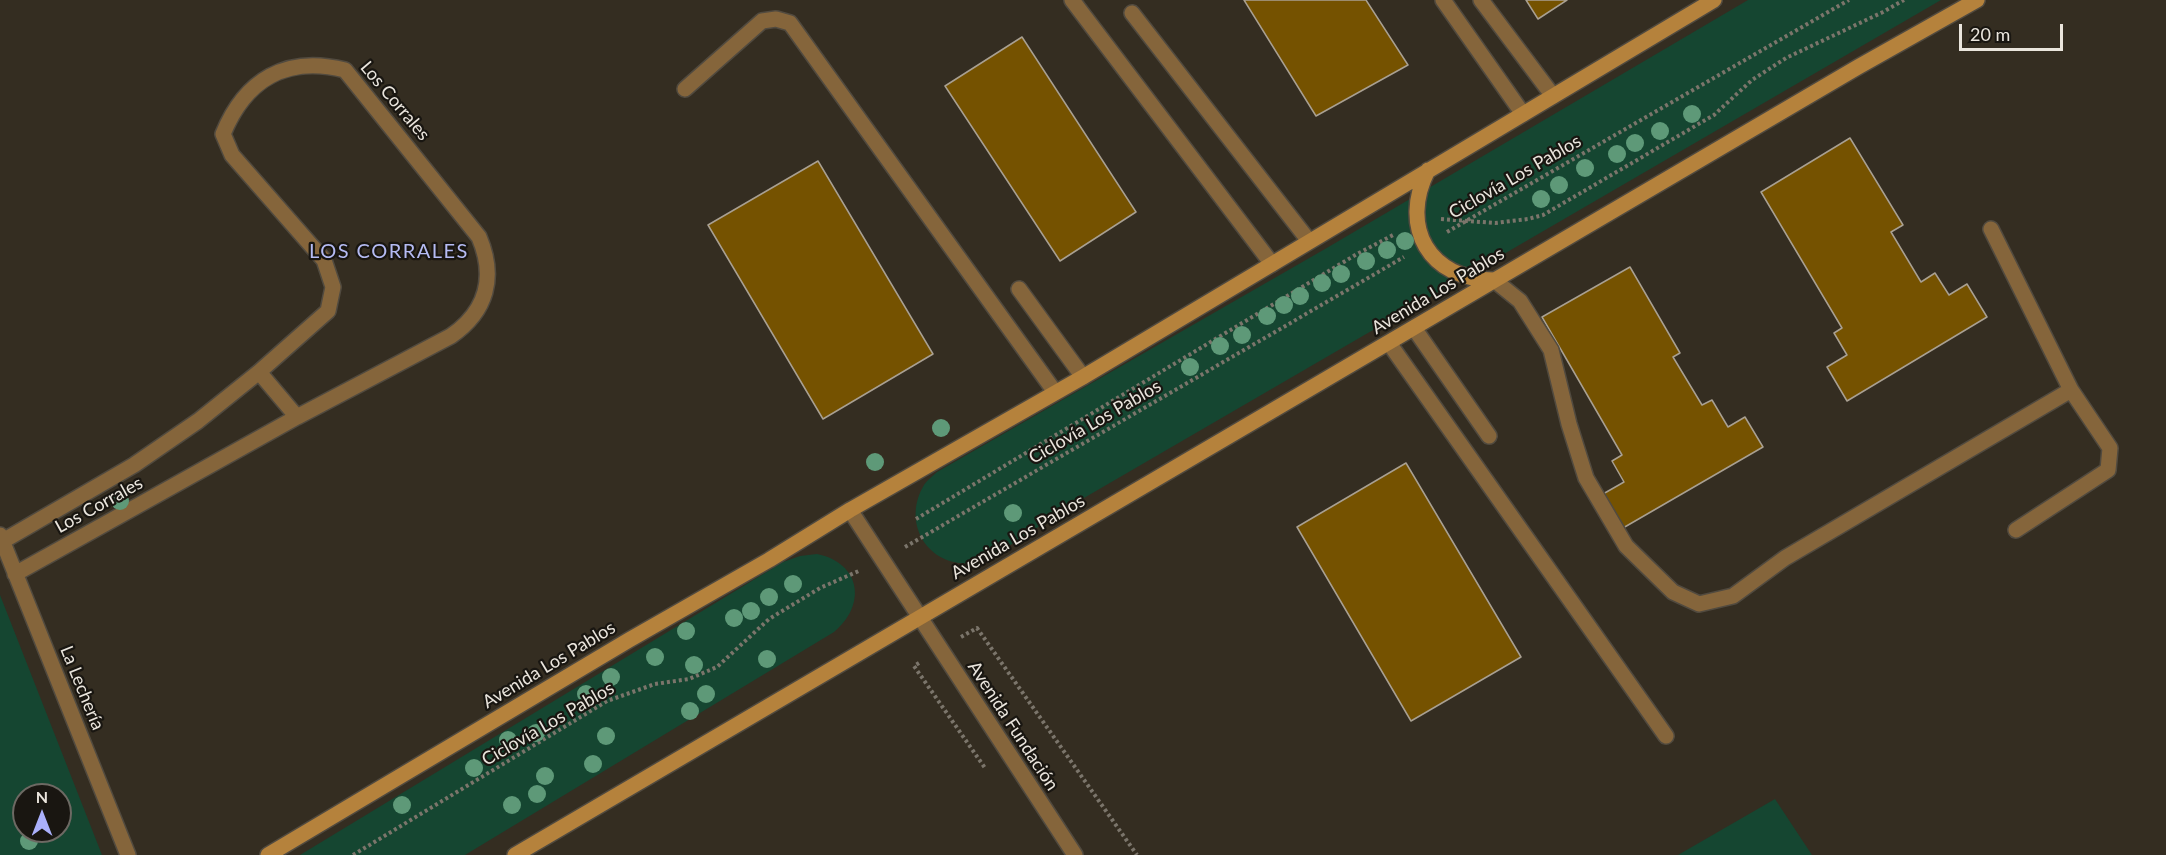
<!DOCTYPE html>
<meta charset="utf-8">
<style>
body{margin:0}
#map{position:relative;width:2166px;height:855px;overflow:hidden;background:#342d21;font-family:Lato,sans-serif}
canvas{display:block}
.north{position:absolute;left:12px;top:783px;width:60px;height:60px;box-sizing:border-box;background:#191611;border:2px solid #6d6963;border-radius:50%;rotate:0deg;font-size:16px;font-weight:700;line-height:24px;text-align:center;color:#eae5dd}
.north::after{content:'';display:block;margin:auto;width:21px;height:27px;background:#aab0fb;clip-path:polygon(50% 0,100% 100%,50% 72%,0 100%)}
.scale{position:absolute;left:1959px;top:24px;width:104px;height:27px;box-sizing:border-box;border:3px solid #eae5dd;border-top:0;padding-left:8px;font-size:18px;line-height:21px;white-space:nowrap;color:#eae5dd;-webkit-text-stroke:4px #191611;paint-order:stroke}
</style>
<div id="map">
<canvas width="2166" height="855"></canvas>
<div class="north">N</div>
<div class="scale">20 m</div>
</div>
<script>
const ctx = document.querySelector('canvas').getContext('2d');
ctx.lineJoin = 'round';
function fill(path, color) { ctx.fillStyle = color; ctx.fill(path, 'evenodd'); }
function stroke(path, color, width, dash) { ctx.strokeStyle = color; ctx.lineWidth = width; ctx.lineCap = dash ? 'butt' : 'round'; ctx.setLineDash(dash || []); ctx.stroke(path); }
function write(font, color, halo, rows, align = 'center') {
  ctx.font = font + ' Lato,sans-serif'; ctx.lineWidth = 4.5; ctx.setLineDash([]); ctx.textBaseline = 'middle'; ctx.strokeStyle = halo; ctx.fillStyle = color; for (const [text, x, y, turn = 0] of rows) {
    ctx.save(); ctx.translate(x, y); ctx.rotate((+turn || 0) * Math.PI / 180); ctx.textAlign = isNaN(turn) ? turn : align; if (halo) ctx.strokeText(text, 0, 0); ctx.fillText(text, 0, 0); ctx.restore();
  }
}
fill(new Path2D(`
 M1748,0H1941L1065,509C1046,521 992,561 973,563C928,568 901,523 924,485C927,480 933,476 937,472L1325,249Z
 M817,554C861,563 867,605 834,632L465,855H300L783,562L800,556Z
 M0,595L102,855H0ZM24,795H60V831H24Z
 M1775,799L1812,855H1678Z`), '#154631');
const building = new Path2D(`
 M1244,0H1366L1408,65L1316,116Z
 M1526,0H1567L1538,19Z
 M1022,37L1136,212L1060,261L945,86Z
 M1850,138L1903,225L1891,232L1921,282L1935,273L1949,295L1967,284L1987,317L1847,401L1827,367L1847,355L1834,333L1842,328L1761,192Z
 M818,161L933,354L823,419L708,225Z
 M1630,267L1680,353L1673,357L1702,405L1712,400L1728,427L1745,417L1763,447L1623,528L1603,494L1624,482L1612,461L1622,455L1542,317Z
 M1406,463L1521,657L1411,721L1297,527Z`);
fill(building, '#755200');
stroke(building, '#a9a092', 1.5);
const service = new Path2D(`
 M1072,0L1272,264
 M1443,0L1523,114
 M1481,0L1553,96
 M1132,13L1309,241
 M685,89L762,21L776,19L790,23L1055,392
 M1991,229L2071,390L2110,448L2108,470L2016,530
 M1494,280L1520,301L1551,350L1569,424L1586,478L1626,546L1673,592L1699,604L1733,596L1785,558L2071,390
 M1019,289L1083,377
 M1414,328L1489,436
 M1389,343L1666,736`);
const minor = new Path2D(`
 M259,372L297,417
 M850,510L1075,855
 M0,535L128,855
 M3,541L134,465L198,421L259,372L328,311L333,287L324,260L232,155L223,134C245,80 286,55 345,70L479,237C496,277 487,311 451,336L297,417L15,574`);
const secondary = new Path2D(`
 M1428,170C1399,227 1429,280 1494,280
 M268,855L629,640L769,560L850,510L1083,377L1714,0
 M515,855L1858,67L1977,0`);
stroke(service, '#514a3f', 18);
stroke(minor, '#514a3f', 18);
stroke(secondary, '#514a3f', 18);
stroke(new Path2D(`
 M1441,219L1495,223L1528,219L1543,215L1714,115L1752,80L1786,58L1883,12L1904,0
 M1447,232L1849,0
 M916,519L1357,254L1395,234
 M905,547L1404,257
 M961,637L977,628L1137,855
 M919,663L914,666L985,768
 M353,855L607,701L655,684L689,679L717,667L769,619L820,588L861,570`), '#7b756b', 4, [3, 3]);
stroke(service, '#85653b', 15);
stroke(minor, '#85653b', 15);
stroke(secondary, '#b5823c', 15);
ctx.fillStyle = '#5e9978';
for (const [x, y] of [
 [1692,114],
 [1660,131],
 [1635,143],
 [1617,154],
 [1585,168],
 [1559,185],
 [1541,199],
 [1405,241],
 [1387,250],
 [1366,261],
 [1341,274],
 [1322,283],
 [1300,296],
 [1284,305],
 [1267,316],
 [1242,335],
 [1220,346],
 [1190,367],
 [941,428],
 [875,462],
 [120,501],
 [1013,513],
 [793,584],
 [769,597],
 [751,611],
 [734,618],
 [686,631],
 [655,657],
 [767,659],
 [694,665],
 [611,677],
 [586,694],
 [706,694],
 [690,711],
 [536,733],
 [606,736],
 [508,740],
 [593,764],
 [474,768],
 [545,776],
 [537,794],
 [402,805],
 [512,805],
 [29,841]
]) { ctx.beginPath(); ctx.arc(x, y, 9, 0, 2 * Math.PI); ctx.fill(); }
write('18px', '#eae5dd', '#191611', [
 ["Los Corrales",395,101,50],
 ["Ciclovía Los Pablos",1515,177,-30],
 ["Avenida Los Pablos",1438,291,-31],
 ["Ciclovía Los Pablos",1095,422,-30],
 ["Los Corrales",99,505,-29],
 ["Avenida Los Pablos",1018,537,-30],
 ["Avenida Los Pablos",549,665,-31],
 ["La Lechería",82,688,68],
 ["Ciclovía Los Pablos",548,724,-30],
 ["Avenida Fundación",1013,726,57]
]);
ctx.letterSpacing = '1.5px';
write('20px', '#b5bbf3', '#191611', [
 ["LOS CORRALES",389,252]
]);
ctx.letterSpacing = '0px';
</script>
